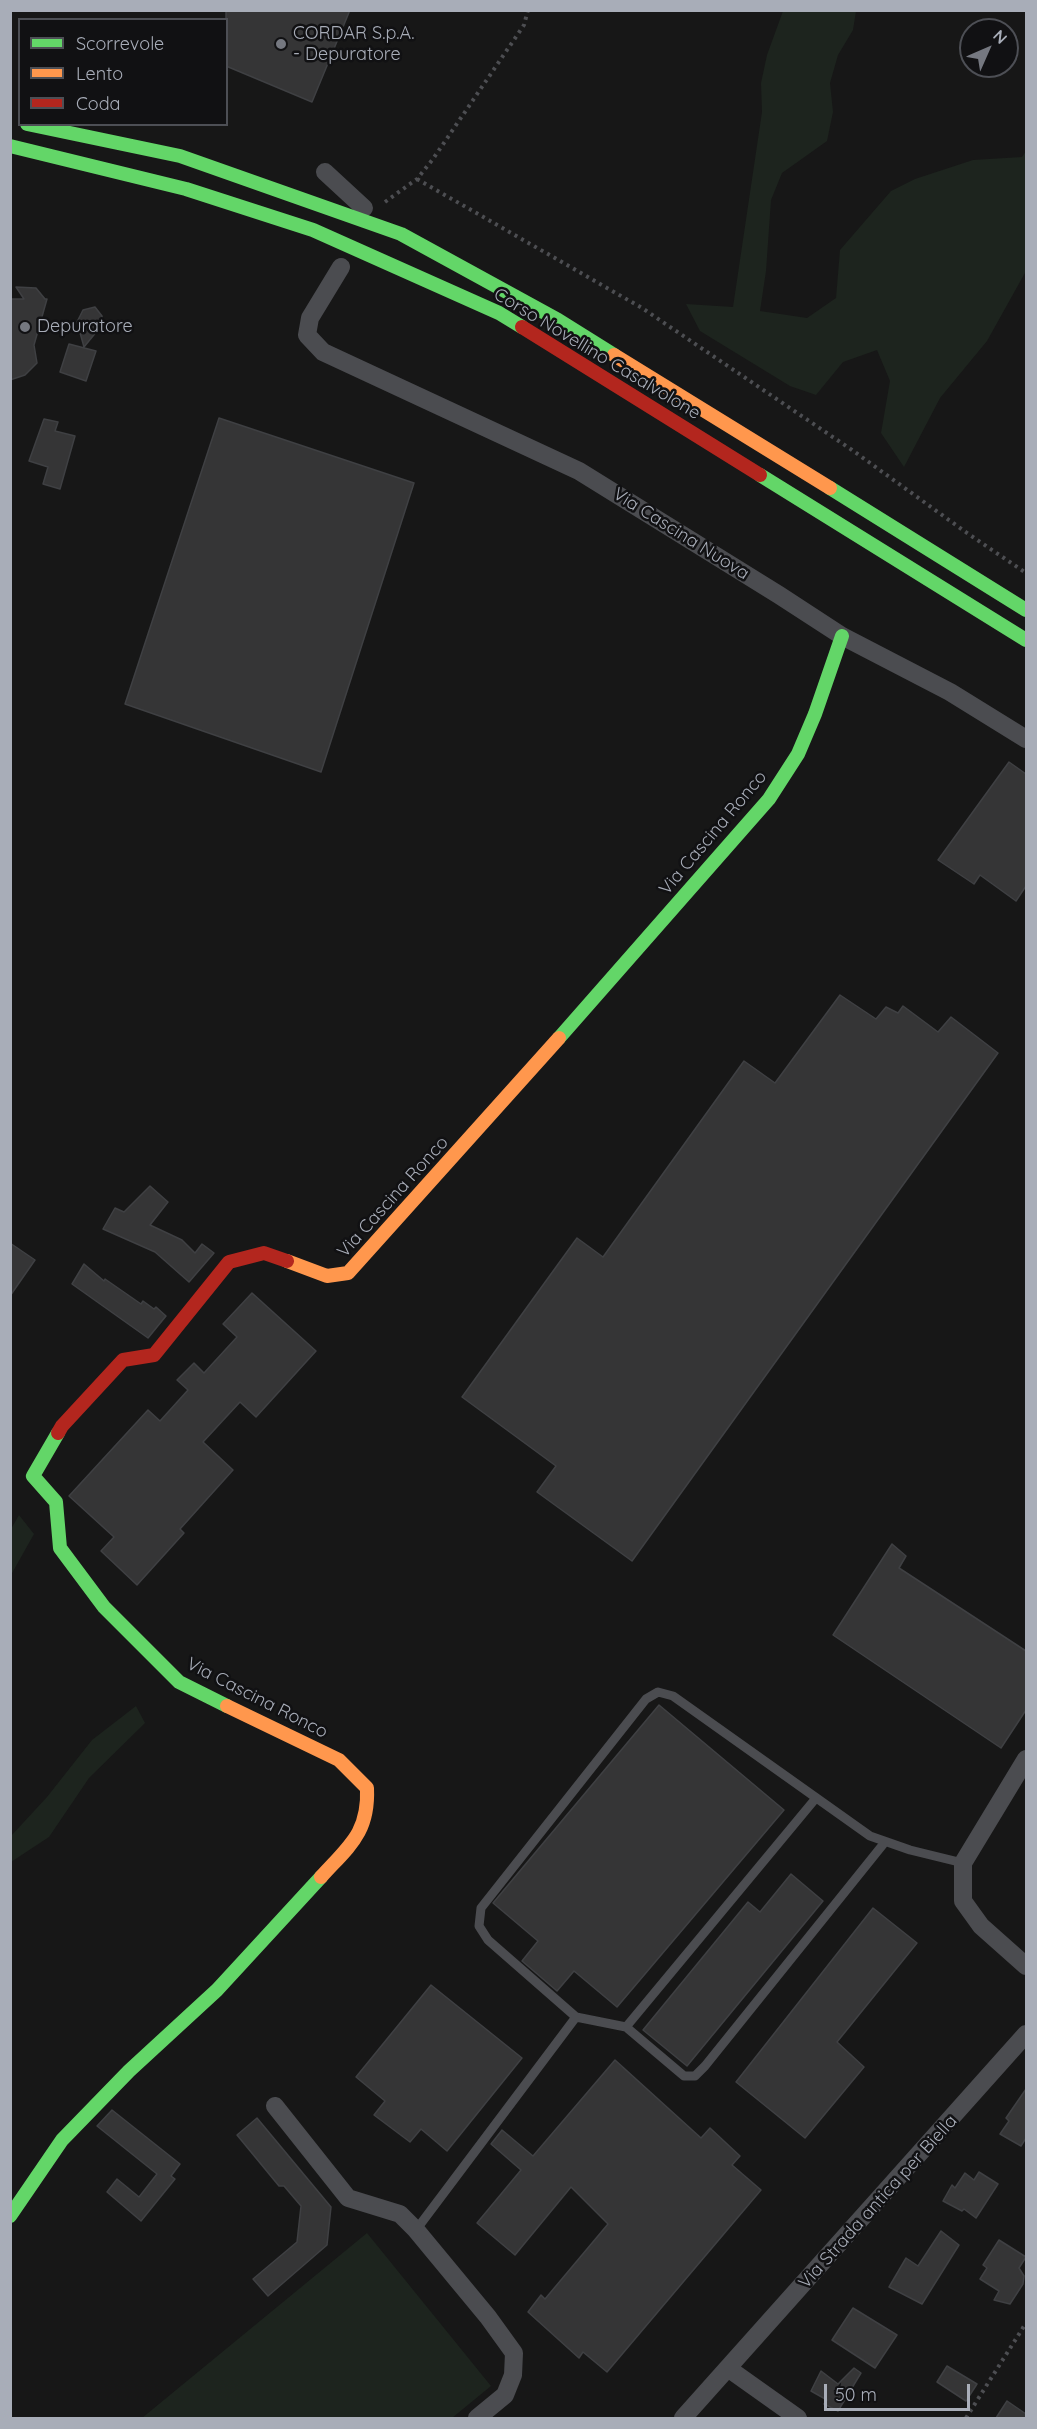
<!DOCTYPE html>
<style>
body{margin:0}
#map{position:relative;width:1037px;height:2429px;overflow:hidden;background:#171717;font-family:Quicksand,sans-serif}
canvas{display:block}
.frame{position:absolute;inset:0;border:12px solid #a8adb8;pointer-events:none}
.legend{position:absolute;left:18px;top:18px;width:210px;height:108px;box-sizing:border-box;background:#111113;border:2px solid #4d4f55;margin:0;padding:8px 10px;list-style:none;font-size:18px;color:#a8adb8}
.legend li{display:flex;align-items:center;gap:12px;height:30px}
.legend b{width:30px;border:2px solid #4d4f55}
.north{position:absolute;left:959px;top:18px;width:60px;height:60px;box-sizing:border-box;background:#111113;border:2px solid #4d4f55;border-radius:50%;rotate:45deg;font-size:16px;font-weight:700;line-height:24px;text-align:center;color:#a8adb8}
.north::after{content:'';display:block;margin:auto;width:21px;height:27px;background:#757880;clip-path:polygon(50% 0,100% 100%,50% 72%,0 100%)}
.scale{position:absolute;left:824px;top:2384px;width:146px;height:27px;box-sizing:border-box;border:3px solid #a8adb8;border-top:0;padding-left:8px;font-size:18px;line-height:21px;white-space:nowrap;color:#a8adb8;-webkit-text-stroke:4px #111113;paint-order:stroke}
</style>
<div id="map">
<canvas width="1037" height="2429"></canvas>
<div class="frame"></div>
<ul class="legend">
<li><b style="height:8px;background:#63d668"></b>Scorrevole</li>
<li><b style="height:8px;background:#ff974d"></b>Lento</li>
<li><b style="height:8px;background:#b3261e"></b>Coda</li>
</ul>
<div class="north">N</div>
<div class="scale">50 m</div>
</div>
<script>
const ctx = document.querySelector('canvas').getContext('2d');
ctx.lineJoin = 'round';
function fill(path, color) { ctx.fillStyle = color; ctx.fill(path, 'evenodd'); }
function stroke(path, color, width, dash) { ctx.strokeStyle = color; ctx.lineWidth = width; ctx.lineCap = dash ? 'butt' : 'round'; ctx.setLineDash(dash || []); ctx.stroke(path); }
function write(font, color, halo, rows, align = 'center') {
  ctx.font = font + ' Quicksand,sans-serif'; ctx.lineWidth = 5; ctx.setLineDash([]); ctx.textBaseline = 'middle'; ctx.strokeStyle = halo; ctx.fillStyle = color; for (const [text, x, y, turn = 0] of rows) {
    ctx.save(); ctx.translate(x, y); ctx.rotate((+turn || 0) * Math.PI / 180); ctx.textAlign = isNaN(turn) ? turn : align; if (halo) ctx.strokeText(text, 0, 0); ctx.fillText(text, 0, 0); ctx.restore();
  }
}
fill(new Path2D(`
 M783,11H856L853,30L838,55L830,83L833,112L827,141L782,173L771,200L766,271L760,311L807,318L836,298L840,250L891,191L915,179L973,160L1022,157L1026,151V271L987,341L940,398L904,467L881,433L890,381L877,350L843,362L816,395L790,386L700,331L686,304L733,307L762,112L761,83L767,55Z
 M19,1515L34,1534L11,1575V1529Z
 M136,1706L145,1723L89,1778L49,1837L11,1862V1836L47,1797L92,1740Z
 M367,2233L491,2386L452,2418H142Z`), '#1d241e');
const building = new Path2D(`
 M226,10H350L312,102L226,66Z
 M16,287L36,288L45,299H47L34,345L37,363L25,375L10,380L11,299H24Z
 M95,307L102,316V325L84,347L77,322L83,310Z
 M69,344L96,351L86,381L60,372Z
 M219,418L414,483L321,772L125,704Z
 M44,419L58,422L55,431L75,436L60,489L43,484L48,467L29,461Z
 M1009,762L1026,774V886L1016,901L980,875L974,884L938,860Z
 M840,995L876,1019L886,1007L898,1013L903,1006L938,1032L951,1017L998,1053L632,1561L537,1492L556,1466L462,1397L577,1238L603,1257L744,1061L775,1083Z
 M150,1186L168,1202L150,1225L182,1240L195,1253L202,1244L214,1253L189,1282L155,1252L103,1229L115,1208L124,1212Z
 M10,1243L35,1260L10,1296Z
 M84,1264L104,1281L105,1279L141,1304L143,1301L154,1309L156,1307L166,1316L148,1338L72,1284Z
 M252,1293L316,1351L256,1417L240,1402L203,1442L233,1470L180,1529L184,1533L137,1585L101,1551L114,1537L69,1496L148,1410L160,1421L188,1390L177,1380L194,1363L204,1373L237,1337L223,1324Z
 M892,1544L906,1556L899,1568L1026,1651V1710L1001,1748L833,1635Z
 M659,1705L784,1810L617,2007L574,1971L557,1991L522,1961L538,1941L493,1903Z
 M791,1874L823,1901L687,2066L643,2030L748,1902L760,1912Z
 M873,1908L917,1943L837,2042L864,2067L805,2138L736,2082Z
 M431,1985L522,2058L447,2151L421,2129L410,2142L374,2115L385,2101L356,2077Z
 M615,2060L701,2138L710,2128L740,2156L732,2165L761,2190L607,2372L583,2352L579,2358L528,2312L541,2295L545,2299L608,2224L571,2187L515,2255L477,2223L521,2170L491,2144L502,2130L533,2156Z
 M1026,2089V2138L1021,2146L1000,2134L1009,2121L1006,2118Z
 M112,2110L180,2164L171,2176L175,2179L141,2221L107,2192L117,2179L139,2197L157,2174L97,2126Z
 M257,2118L331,2207L327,2245L268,2296L253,2279L297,2242L301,2206L284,2186H279L237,2135Z
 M979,2172L998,2184L976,2218L964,2209L962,2211L943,2201L952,2185L955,2188L965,2173L974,2180Z
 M941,2231L959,2245L922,2304L889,2287L906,2258L918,2266Z
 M999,2240L1026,2257L1019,2268L1024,2276L1023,2284L1010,2304L994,2300L999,2291L980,2279L987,2268L983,2265Z
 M853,2308L897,2335L875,2368L832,2340Z
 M947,2366L977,2384L966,2401L937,2382Z
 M854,2368L861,2373L838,2411L824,2404L827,2400L811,2391L821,2371L838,2384Z
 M1007,2401L1026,2414V2418H996Z`);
fill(building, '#353536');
stroke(building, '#3f4043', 1.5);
stroke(new Path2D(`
 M417,179L642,308L852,450L967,533L1026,573
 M385,202L417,179L433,159L524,25L528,10
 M966,2418L1026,2323`), '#4d4e52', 4, [3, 4.5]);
stroke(new Path2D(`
 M885,1842L705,2066L695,2076H684L626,2027L576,2017L488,1940L479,1926L481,1908L646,1699L658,1692L673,1696L870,1836L910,1850L963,1863
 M626,2027L816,1798
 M416,2230L576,2017`), '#4b4c50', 9);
stroke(new Path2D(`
 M325,172L364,208
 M341,267L310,318L307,335L323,352L579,471L779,595L842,636L950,692L1026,739
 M1026,1759L963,1863V1901L981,1926L1026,1966
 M275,2106L348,2198L400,2214L416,2230L488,2317L514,2353L513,2375L505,2395L477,2418
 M729,2369L798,2418
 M683,2418L1026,2034`), '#4b4c50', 18);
stroke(new Path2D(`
 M27,124L180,156L401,234L558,320L614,355
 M10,146L186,189L313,230L499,313L522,327
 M760,475L1026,640
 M830,488L1026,610
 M559,1038L769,799L798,754L815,714L842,636
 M58,1433L33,1476L56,1502L60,1548L104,1607L179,1682L227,1706
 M10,2216L62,2140L129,2071L217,1990L321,1877`), '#63d668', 14);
stroke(new Path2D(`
 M614,355L830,488
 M287,1261L327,1276L348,1273L559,1038
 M227,1706L339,1760L367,1788C369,1833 349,1846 321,1877`), '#ff974d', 14);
stroke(new Path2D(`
 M522,327L760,475
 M58,1433L62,1426L123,1360L154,1355L229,1262L264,1253L287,1261`), '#b3261e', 14);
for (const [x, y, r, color] of [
 [281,44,6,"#757880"],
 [25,327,6,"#757880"]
]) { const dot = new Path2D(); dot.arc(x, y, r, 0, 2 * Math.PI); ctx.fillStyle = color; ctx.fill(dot); stroke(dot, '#111113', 2); }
write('18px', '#a8adb8', '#111113', [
 ["CORDAR S.p.A.",293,34],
 ["- Depuratore",293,55],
 ["Depuratore",37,327]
], 'left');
write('18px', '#a8adb8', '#111113', [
 ["Corso Novellino Casalvolone",597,354,31],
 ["Via Cascina Nuova",681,534,32],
 ["Via Cascina Ronco",713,833,-50],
 ["Via Cascina Ronco",393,1197,-48],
 ["Via Cascina Ronco",257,1698,27],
 ["Via Strada antica per Biella",878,2202,-48]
]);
</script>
